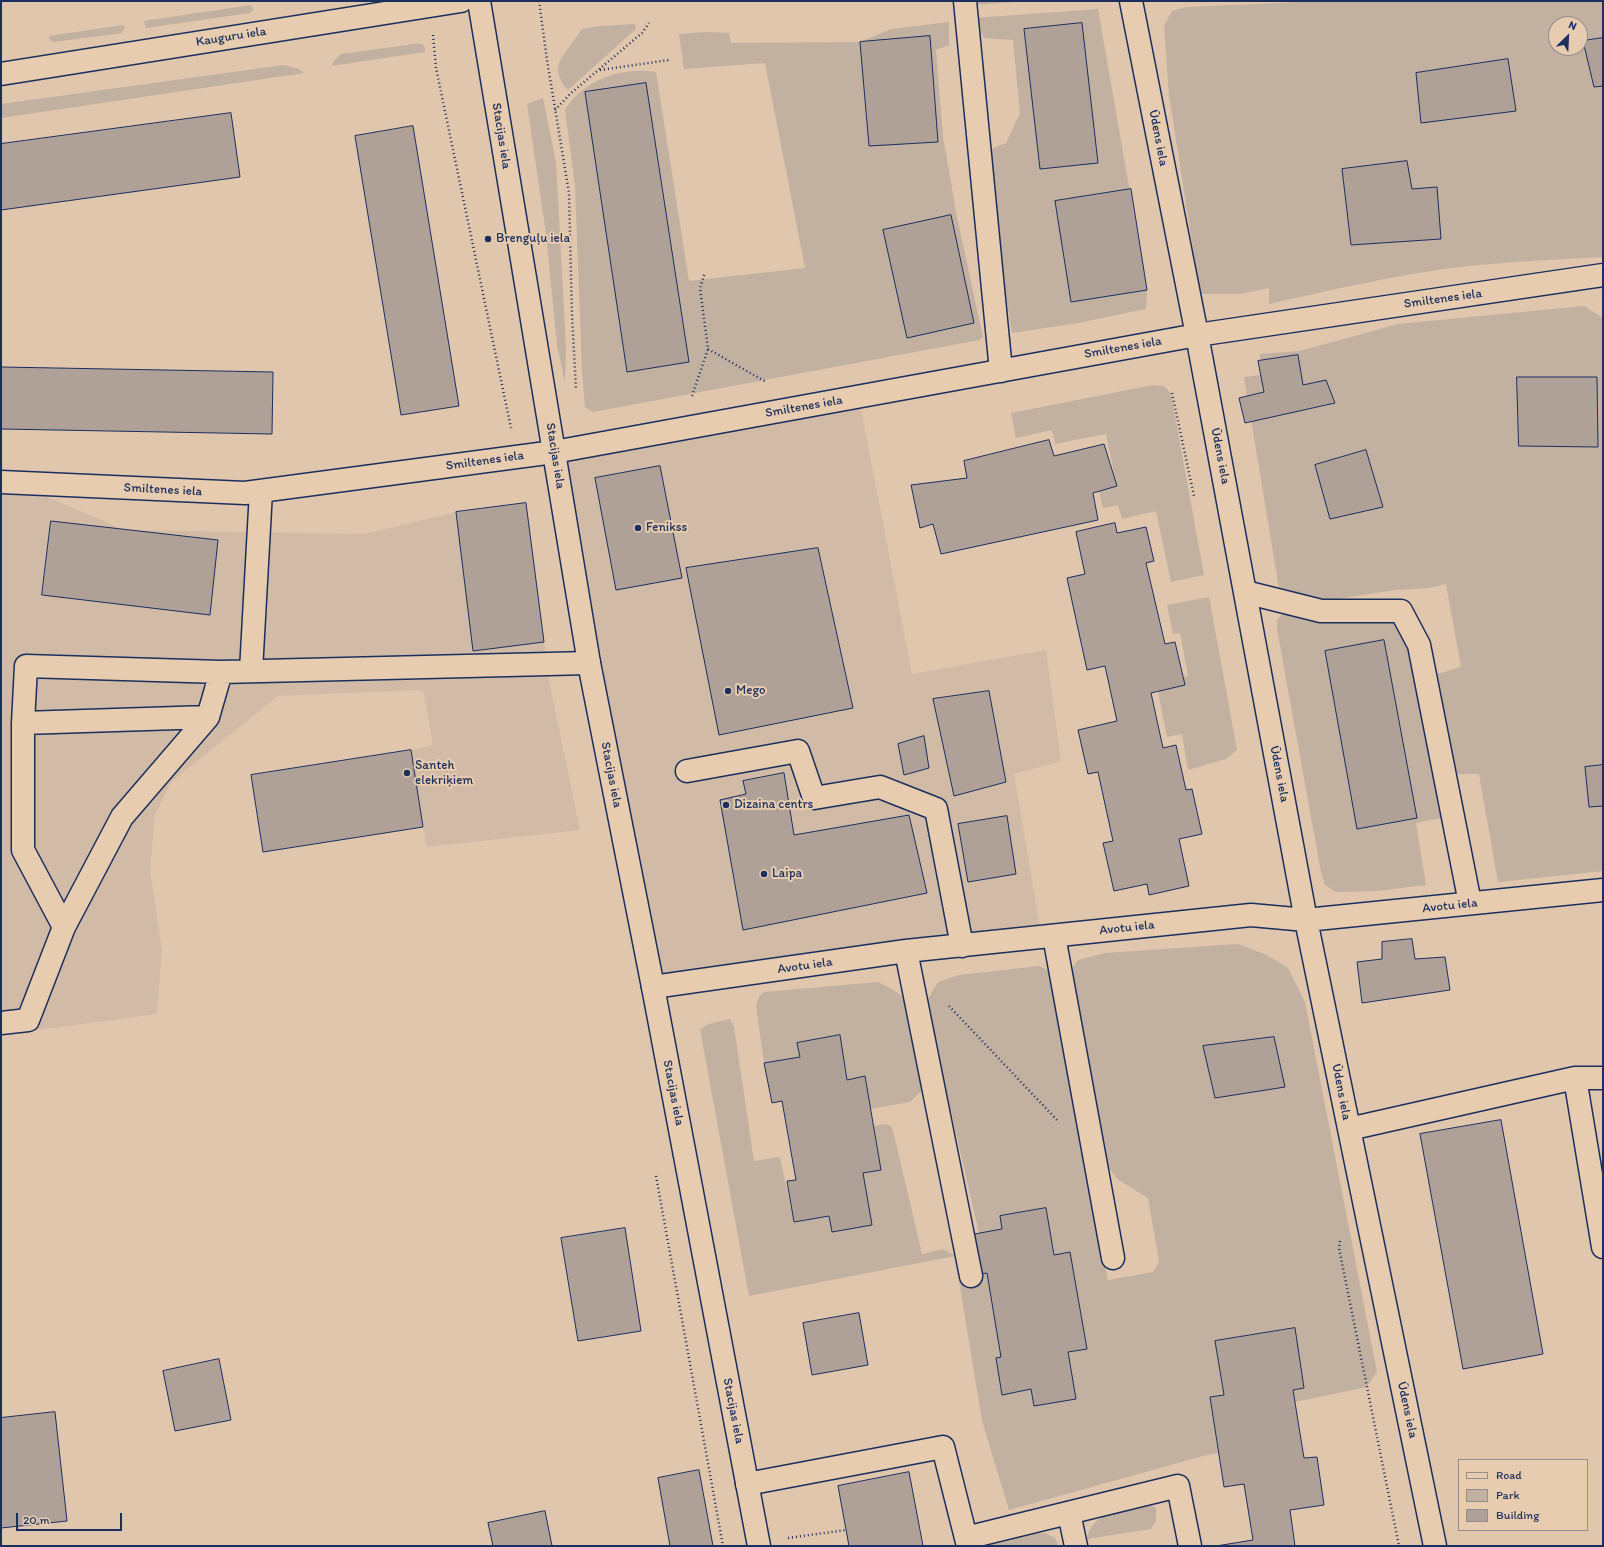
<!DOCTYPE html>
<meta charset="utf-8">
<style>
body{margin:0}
#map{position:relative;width:1604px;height:1547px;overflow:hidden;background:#e0c6ac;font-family:Itim,sans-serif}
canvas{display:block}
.frame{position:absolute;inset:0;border:2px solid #1b2f5e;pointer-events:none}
.legend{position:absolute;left:1458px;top:1459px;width:130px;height:72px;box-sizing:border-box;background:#e8ccaf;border:1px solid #968d8f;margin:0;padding:5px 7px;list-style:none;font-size:12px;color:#1b2f5e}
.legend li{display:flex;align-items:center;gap:8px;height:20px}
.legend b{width:20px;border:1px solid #968d8f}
.north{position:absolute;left:1548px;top:16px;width:40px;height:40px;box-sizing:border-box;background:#e8ccaf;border:1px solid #968d8f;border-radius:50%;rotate:24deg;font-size:11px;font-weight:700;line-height:16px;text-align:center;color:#1b2f5e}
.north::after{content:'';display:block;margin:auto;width:14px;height:18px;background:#1b2f5e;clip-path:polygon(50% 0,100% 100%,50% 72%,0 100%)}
.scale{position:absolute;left:16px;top:1513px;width:106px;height:18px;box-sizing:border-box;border:2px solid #1b2f5e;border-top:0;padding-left:5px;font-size:12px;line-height:14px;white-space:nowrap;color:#1b2f5e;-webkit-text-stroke:3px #e8ccaf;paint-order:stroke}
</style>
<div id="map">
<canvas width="1604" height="1547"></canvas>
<div class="frame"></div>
<ul class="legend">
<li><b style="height:5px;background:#e8ccaf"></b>Road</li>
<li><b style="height:11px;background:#c2b0a0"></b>Park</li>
<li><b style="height:11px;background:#afa198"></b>Building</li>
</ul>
<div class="north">N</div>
<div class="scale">20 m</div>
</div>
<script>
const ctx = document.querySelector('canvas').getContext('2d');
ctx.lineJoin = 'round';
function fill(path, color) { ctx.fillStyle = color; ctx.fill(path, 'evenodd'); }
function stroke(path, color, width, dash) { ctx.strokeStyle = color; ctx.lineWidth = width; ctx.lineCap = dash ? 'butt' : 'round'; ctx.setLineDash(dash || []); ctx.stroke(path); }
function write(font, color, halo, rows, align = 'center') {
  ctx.font = font + ' Itim,sans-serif'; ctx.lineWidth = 4; ctx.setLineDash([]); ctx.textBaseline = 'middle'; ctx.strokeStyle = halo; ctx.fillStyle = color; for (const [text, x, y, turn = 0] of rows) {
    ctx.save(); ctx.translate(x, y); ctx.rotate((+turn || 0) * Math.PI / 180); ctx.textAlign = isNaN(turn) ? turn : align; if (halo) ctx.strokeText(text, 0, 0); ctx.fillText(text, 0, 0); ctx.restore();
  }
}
fill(new Path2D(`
 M859,399L912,674L1046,650L1061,761L1014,774L1041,933L648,978L560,461Z
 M35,492L125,530L365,534L456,512L526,503L550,686L580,830L427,847L423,827L263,852L251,775L411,750L433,745L423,690L278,696L171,782L155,815L150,870L162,951L157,1014L1,1035V495Z`), '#d1bba6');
fill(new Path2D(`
 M978,1H1028L974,5Z
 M1323,1H1603V257C1550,260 1497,262 1445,269C1386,277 1327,291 1269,304V288L1240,294H1200L1169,95L1164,26L1172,11L1186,7ZM1556,24H1580V48H1556Z
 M251,5L253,10L250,13L146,28L144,21Z
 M1098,9L1147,290L1146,309L1078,323L1012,333L983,152L1006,143L1020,113L1013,40L984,38L974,18Z
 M949,22V45L936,50L943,137L957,217L983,337L979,340L631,405L593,412L585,407L582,370L575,185L565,110C583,80 622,66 656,72L689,281L805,268L765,63L684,69L679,34L706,32L729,33L731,43L860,42L891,29Z
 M635,24L636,29L568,90C561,84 555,70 560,61C566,50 575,39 582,29L600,26Z
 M123,25L125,27L122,33L54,42L50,40L49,36Z
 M414,44H422L425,47V52L331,66L334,61L341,54Z
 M284,65L299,69L304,73L1,118V104Z
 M543,98L556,162L566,347L565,383L557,345L546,234L527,104Z
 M1584,306L1603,318V871L1498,882L1479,774H1457L1451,756L1434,675L1461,667L1446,584L1430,588L1396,590L1330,600L1280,594L1244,377L1261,375L1260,354L1300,351L1398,324Z
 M1153,385L1164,386L1171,394L1204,575L1171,582L1156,511L1122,519L1118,505L1103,508L1097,482L1115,478L1106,434L1055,444L1052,430L1016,438L1011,413Z
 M1209,597L1237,750L1226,759L1188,770L1182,734L1167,737L1156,682L1188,676L1180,633L1173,634L1167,605Z
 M1282,614L1339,621L1398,623L1409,640L1441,818L1416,823L1426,885L1376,891L1336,892L1325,885L1321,872L1277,629V620Z
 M1238,944L1267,955L1288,968L1305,1002L1377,1372L1367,1386L1362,1388L1295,1402L1293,1390L1304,1388L1294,1328L1215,1341L1224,1395L1210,1397L1218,1453L1203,1456L1009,1510L982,1421L955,1256L749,1296L700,1029L709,1024L730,1019L734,1027L754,1161L780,1157L794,1222L829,1216L832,1232L872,1225L863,1173L881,1170L874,1126L885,1124L891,1126L894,1135L922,1254L943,1249L956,1256L972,1251L969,1235L979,1233L929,1015L928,999L938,982L959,975L1039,966L1050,971L1102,1252L1108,1280L1153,1272L1159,1262L1148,1198L1117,1179L1106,1164L1069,972L1078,960L1105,953Z
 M878,982L892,989L905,998L921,1081V1091L910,1102L870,1109L865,1076L847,1080L839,1035L800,1057L764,1063L756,1006L759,997L764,992Z
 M1152,1506L1156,1508V1521L1151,1529L1087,1539C1091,1510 1128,1510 1152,1506Z
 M1046,1533L1056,1539L1058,1546H988L1033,1534Z`), '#c2b0a0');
const building = new Path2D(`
 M1082,23L1098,163L1040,169L1024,29Z
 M930,36L938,142L869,146L860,42Z
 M1603,38V86L1594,87L1583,41Z
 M1508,59L1516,111L1421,123L1416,73Z
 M646,83L689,362L627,372L585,92Z
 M231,113L240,177L1,210V144Z
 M413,126L459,406L401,415L355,136Z
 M1407,161L1412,189L1437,187L1441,239L1351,245L1342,169Z
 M1131,189L1147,290L1071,302L1055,201Z
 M951,215L974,323L907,338L883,230Z
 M1298,355L1303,385L1326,380L1335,403L1245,423L1239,398L1264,392L1258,361Z
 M1,367L273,372L272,434L1,429Z
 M1517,377H1597L1598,447L1519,446Z
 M1049,440L1054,456L1104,444L1117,486L1093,493L1098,520L941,554L933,524L920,528L911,485L967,478L964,461Z
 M1366,450L1383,507L1330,519L1315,465Z
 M660,466L682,578L616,590L595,478Z
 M526,503L544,642L473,651L456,512Z
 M51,521L218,540L210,615L42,595Z
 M1115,523L1117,533L1146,527L1154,561L1146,563L1165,644L1175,642L1185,685L1151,693L1163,748L1176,745L1186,790L1192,789L1202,834L1179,839L1189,886L1149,895L1147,884L1114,891L1103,843L1113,841L1098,772L1088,774L1078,730L1117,721L1105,666L1087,670L1067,578L1085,574L1076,532Z
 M818,548L853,708L719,735L686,568Z
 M1384,640L1417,818L1357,829L1325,651Z
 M989,691L1006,782L954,796L933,699Z
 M924,736L929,768L904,775L898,744Z
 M411,750L423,827L263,852L251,775Z
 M1603,765V806L1589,807L1585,767Z
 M784,773L794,835L909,815L927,893L743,930L720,800L746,794L743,781Z
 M1007,816L1016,874L968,882L958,824Z
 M1412,939L1415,959L1445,957L1450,990L1362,1003L1357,962L1382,959V942Z
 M840,1035L847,1080L865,1076L881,1170L863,1173L872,1225L832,1232L829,1216L794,1222L787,1181L796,1180L782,1101L772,1103L764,1063L800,1057L797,1043Z
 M1274,1037L1285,1087L1215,1098L1203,1046Z
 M1501,1120L1543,1354L1463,1369L1420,1134Z
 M1046,1208L1054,1255L1070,1252L1087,1349L1068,1352L1076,1399L1034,1406L1031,1389L1002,1395L996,1358L1001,1357L987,1273L976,1275L969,1235L1002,1229L1000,1216Z
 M625,1228L641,1331L578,1341L561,1238Z
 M859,1313L868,1365L812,1375L803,1323Z
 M1295,1328L1304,1388L1293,1390L1304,1458L1317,1457L1324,1505L1290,1510L1295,1546H1216L1253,1540L1244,1484L1224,1487L1210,1397L1224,1395L1215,1341Z
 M219,1359L231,1420L175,1431L163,1371Z
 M55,1412L67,1521L1,1528V1418Z
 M699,1470L713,1546H670L658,1478Z
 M909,1472L923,1546H849L838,1486Z
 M545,1511L552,1546H493L488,1523Z`);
fill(building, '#afa198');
stroke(building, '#1b2f5e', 1);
const minor = new Path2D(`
 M965,1L1001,371
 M1131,1L1197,335L1306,920L1435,1546
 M1,482L245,493L554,452L1197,335L1603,275
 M1245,592L1321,611H1401L1419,645L1470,903
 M251,671L261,491
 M23,723L26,666L221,672L589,663
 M687,771L798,751L814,798L880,787L936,809L962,946
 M64,927L23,850V723L208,717
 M1054,936L1113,1258
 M906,951L971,1276
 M653,987L906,951L1251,915L1306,920L1603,890
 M1,1023L28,1020L64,927L122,817L208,717L221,672
 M1575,1078L1603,1247
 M1349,1129L1575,1078H1603
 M747,1484L943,1447L968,1546
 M1069,1513L1076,1546
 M966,1538L1178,1486L1190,1546`);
const major = new Path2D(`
 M479,1L589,663L653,987L759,1546
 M1,74L461,1`);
stroke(minor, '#1b2f5e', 25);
stroke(major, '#1b2f5e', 25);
stroke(new Path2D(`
 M539,1L547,60L569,193L572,315L576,390
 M433,35L436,68L511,428
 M600,70L669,60
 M555,110L570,94L642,33L649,23
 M708,349L766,382
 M1172,393L1194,496
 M692,396L708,349L700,288L705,272
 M949,1006L1057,1120
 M656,1176L723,1546
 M1340,1241L1339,1248L1399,1546
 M788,1538L846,1530`), '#1b2f5e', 2.5, [1, 3]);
stroke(minor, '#e8ccaf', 22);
stroke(major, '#e8ccaf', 22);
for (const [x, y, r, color] of [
 [488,239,4,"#1b2f5e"],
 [638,528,4,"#1b2f5e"],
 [728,691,4,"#1b2f5e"],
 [407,773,4,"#1b2f5e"],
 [726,805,4,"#1b2f5e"],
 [764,874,4,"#1b2f5e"]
]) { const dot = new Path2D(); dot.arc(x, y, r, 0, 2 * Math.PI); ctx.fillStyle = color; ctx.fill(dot); stroke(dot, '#e8ccaf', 1.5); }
write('13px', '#1b2f5e', '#e8ccaf', [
 ["Kauguru iela",231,37,-9],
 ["Stacijas iela",501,136,81],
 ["Ūdens iela",1158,138,79],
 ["Smiltenes iela",1443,299,-8],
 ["Smiltenes iela",1123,348,-10],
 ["Smiltenes iela",804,407,-10],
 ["Stacijas iela",555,456,81],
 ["Ūdens iela",1220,456,79],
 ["Smiltenes iela",485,461,-8],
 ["Smiltenes iela",163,490,3],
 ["Ūdens iela",1279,774,79],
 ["Stacijas iela",611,775,79],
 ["Avotu iela",1450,906,-6],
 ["Avotu iela",1127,928,-6],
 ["Avotu iela",805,966,-8],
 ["Ūdens iela",1341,1092,79],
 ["Stacijas iela",673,1093,79],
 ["Ūdens iela",1407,1410,78],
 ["Stacijas iela",733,1411,79]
]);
write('13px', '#1b2f5e', '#e8ccaf', [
 ["Brenguļu iela",496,239],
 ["Fenikss",646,528],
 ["Mego",736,691],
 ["Santeh",415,766],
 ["elekriķiem",415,781],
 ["Dizaina centrs",734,805],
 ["Laipa",772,874]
], 'left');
</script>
